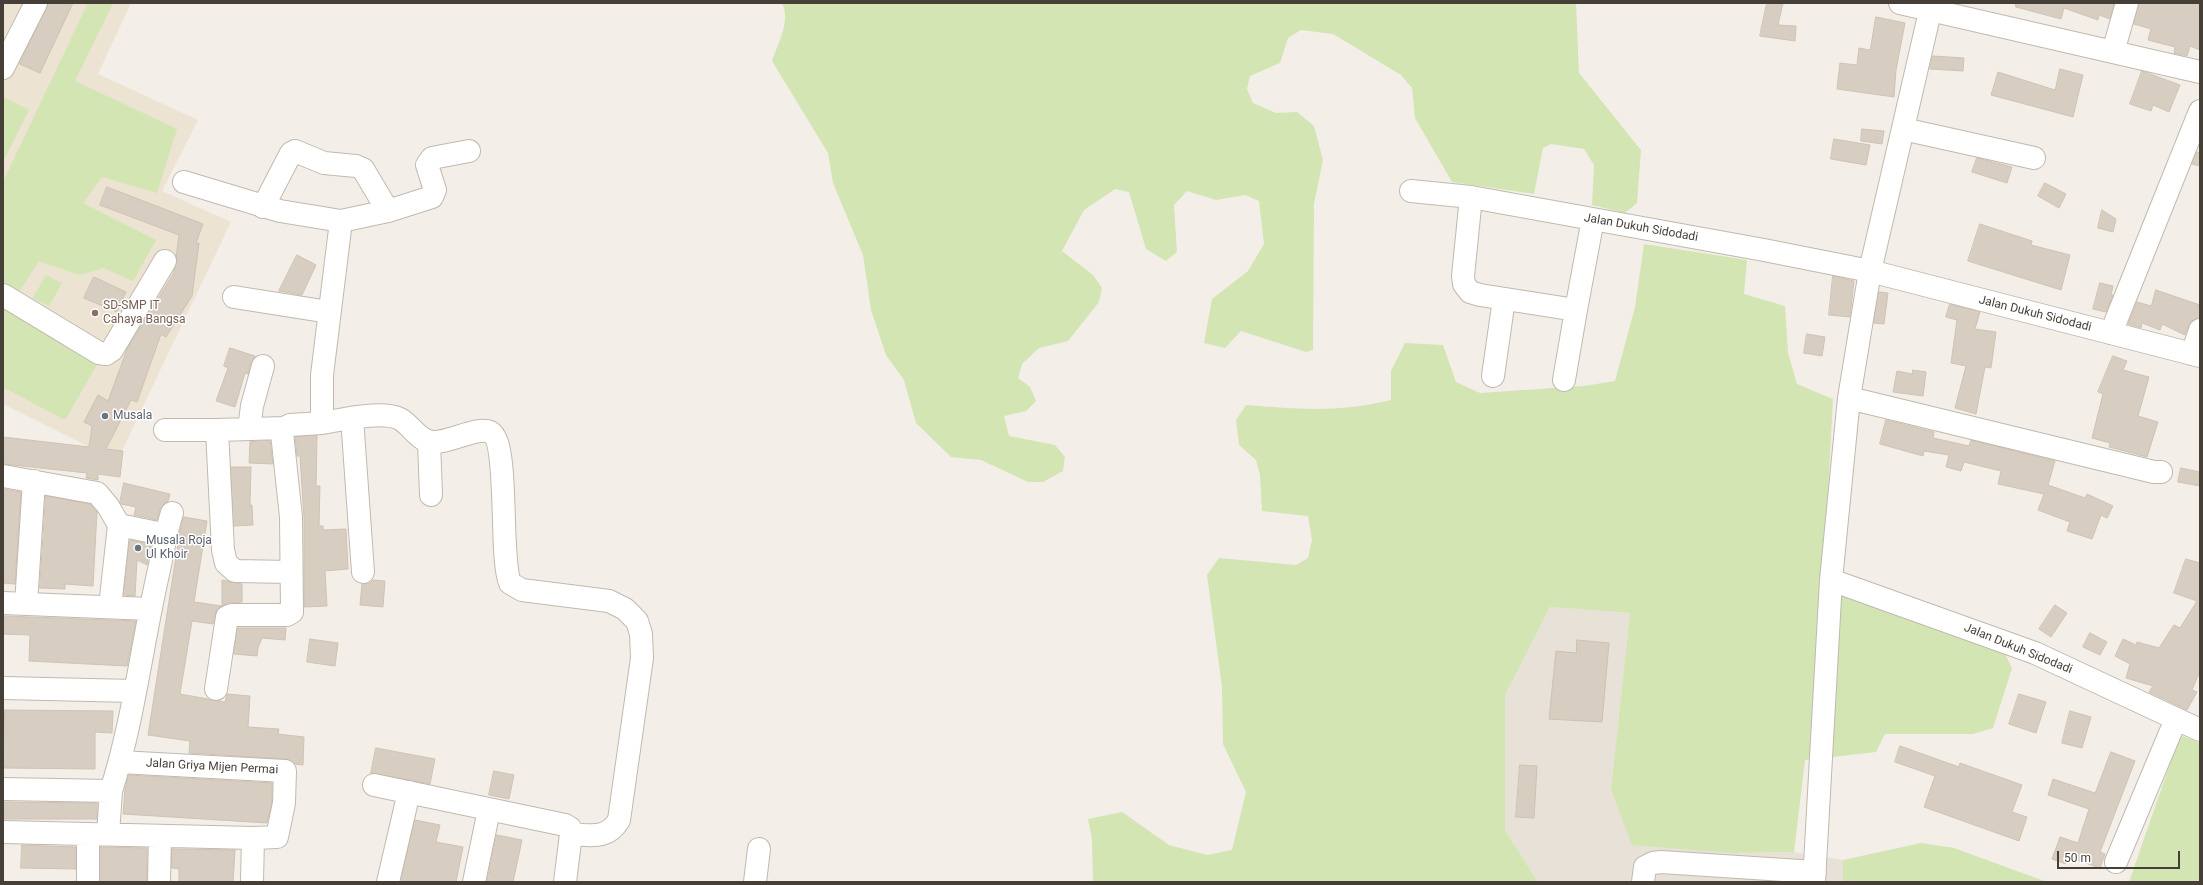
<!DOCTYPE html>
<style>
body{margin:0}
#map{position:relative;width:2203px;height:885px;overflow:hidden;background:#f3efe8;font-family:Roboto,sans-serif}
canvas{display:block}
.frame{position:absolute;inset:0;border:4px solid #463f37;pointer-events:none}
.scale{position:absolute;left:2057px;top:851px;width:123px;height:18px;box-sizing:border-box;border:2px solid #463f37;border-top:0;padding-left:5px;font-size:12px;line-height:14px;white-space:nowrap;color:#463f37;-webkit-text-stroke:3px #fff;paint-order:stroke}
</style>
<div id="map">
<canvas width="2203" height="885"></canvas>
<div class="frame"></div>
<div class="scale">50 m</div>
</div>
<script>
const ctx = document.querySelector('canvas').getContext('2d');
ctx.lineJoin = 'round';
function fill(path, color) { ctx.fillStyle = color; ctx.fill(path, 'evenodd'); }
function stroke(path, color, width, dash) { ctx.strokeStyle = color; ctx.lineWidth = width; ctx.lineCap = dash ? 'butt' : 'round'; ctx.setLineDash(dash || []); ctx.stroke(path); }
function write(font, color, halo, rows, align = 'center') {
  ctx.font = font + ' Roboto,sans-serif'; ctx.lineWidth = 3; ctx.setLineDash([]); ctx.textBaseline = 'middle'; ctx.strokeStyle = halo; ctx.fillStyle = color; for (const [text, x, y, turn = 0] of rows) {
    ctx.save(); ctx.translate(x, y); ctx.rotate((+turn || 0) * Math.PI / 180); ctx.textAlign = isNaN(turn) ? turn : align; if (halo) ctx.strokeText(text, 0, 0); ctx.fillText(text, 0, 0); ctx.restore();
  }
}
fill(new Path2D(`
 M1550,607L1630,613L1611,789L1730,853L1794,852L1843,860V882H1538L1505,830V695Z`), '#e7e1d7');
fill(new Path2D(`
 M3,3H131L98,74L198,120L162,191L231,222L117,461L3,404Z`), '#ece3d3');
fill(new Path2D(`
 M88,3H113L75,81L177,129L157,193L102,177L83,203L156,240L133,281L103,268L80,275L39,261L12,303L98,363L65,420L3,387V182Z
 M782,3H1576L1579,73L1641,150L1637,203L1625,213L1592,205L1594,165L1584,149L1551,144L1543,148L1534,194L1452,182L1415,118L1412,88L1401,75L1333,34L1301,30L1288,38L1280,63L1250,76L1247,89L1253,103L1276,113L1297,112L1314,126L1323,160L1314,204L1313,350L1306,352L1241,331L1225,348L1204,343L1212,299L1248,271L1264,244L1259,201L1245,195L1216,200L1187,191L1174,205L1177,252L1166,261L1146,249L1129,192L1115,189L1084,210L1062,251L1093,275L1102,288L1099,302L1068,341L1039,348L1022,364L1018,378L1030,387L1036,401L1026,411L1004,416L1009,436L1055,445L1065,457L1063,471L1043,482H1028L981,460L951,457L916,423L904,380L886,355L871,310L863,255L833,183L828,153L772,61C778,43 791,21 782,3Z
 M3,97L29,110L3,162Z
 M1644,244L1747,260L1744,294L1785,306L1788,353L1797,384L1833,399L1823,589L2004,652L2012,668L1993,728L1973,734H1885L1876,752L1805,760L1794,852L1730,853L1632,845L1611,789L1630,613L1550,607L1505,695V830L1538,882H1093L1092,839L1088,819L1122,812L1169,845L1207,855L1232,850L1246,792L1223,744L1222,687L1207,575L1219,558L1296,565L1308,558L1312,540L1308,516L1262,511L1260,475L1256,460L1239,445L1236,420L1246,405C1300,409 1337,413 1391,400V371L1405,343L1443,345L1456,382L1480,393L1584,386L1615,381L1635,307Z
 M46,275L62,283L49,306L33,298Z
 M2180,735L2200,743V882H2129Z
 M1921,843L1954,848L2047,882H1843V860Z`), '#d2e5b3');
const building = new Path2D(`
 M49,3H73L40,73L20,64Z
 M1767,3H1783L1778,25L1796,26L1795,41L1760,36Z
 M2016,3H2114L2110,19L2099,15L2098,20L2064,8L2061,19L2016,7Z
 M2139,3H2200V50L2190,46L2187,56L2174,53L2175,47L2148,40L2151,29L2134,24Z
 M1876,17L1905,23L1896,70L1894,97L1837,89L1840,63L1857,65L1859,48L1870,50Z
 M1933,56L1964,58L1963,71L1930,69Z
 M2060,69L2083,75L2073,117L1991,95L1998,72L2055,90Z
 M2142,71L2180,85L2169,112L2153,105L2151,111L2130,104Z
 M1862,129L1884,131L1882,144L1861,141Z
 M1834,139L1870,145L1866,165L1831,159Z
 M2197,152L2200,153V166L2192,164Z
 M1977,158L2012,167L2007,183L1972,172Z
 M2045,183L2066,194L2059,208L2038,196Z
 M107,187L203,224L196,243H199L192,296L166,337L161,334L137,402L131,400L106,449L123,451L120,477L98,474V480L86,478L87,473L3,464V437L89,447L92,426L84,422L98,395L108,401L128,347L174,273L179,235L100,205Z
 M2102,210L2116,219L2113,232L2098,228Z
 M1980,224L2032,241L2031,245L2070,255L2061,290L1968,261Z
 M297,255L316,265L302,295L279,291Z
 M1833,276L1854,281L1850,317L1829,315Z
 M94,277L126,292L117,312L84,298Z
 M2100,283L2113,286L2111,295H2113L2106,312L2093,309Z
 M2156,290L2200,305V318L2191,321L2185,335L2162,324L2160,330L2142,323L2141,328L2128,324L2137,302L2151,306Z
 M1879,292L1888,293L1884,324L1874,323Z
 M1950,304L1980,312L1975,329L1996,332L1991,368L1985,367L1976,414L1955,408L1966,366L1951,363L1957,320L1946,317Z
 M1807,334L1825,337L1822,356L1804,353Z
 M230,348L255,356L251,362L248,374L245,373L235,407L216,401L228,368L224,366Z
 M2113,356L2127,361L2123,370L2149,377L2138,416L2158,422L2147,457L2109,447L2110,443L2092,438L2103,394L2098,392Z
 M1913,370L1926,372L1923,396L1893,392L1897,371L1912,374Z
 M1886,420L1934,432L1933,438L1969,446L1971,440L2055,461L2048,485L2085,498L2087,494L2113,506L2107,518L2101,515L2092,539L2067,531L2070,522L2038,510L2044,494L1998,484L2001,471L1964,462L1961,471L1946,467L1949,455L1924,451L1923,456L1880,444Z
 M317,436L316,486H320L319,526H323V530L346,529L348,569L325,571L327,606L304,607V517L300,456H297L295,437Z
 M270,441L273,464L249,463L250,442Z
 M231,467H251L250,505H252L253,525L234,526Z
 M2181,468L2200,472V486L2178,482Z
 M124,483L170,494L168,501L160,509L157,520L134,515L136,507L121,504L120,502Z
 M3,489L21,492L15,584L3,583Z
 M46,496L90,504L97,512L93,586L65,584V589L40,588Z
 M184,517L207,521L194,602L222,606V580L242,584V602L228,603L217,609L213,624L192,621L180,694L225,702L227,694L250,696L248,727L279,729L278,734L304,737L303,765L295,764L286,759L189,753L190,741L148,735L180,531Z
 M130,540L151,544L147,565L137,560L135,596L124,595Z
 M2186,559L2200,563V671L2192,690L2197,692L2187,710L2149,692L2153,686L2126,678L2130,664L2115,656L2123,639L2136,645L2137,642L2159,648L2174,625L2180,628L2197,601L2174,593Z
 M373,580L385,581L383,607L360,605L362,584L370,583Z
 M2055,605L2067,613L2051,637L2039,629Z
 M4,616L136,621L127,666L29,661L30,635L3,634Z
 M238,628H286L285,640L262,638L258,648L257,656L234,654Z
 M2090,633L2107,642L2100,655L2083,647Z
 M310,639L338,643L335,666L307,662Z
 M1577,640L1609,643L1602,722L1549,719L1556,651L1576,653Z
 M2019,694L2046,702L2036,733L2009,724Z
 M5,710L113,711L112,733L95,732V769L4,768Z
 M2070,711L2091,717L2082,748L2062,743Z
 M1900,746L1959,767L1960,763L2022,785L2012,812L2027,817L2019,841L1924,807L1935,776L1895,762Z
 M376,748L435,759L430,784L371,773Z
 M2111,752L2135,761L2100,852L2105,854L2100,868L2068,857L2066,864L2052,859L2060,837L2078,843L2089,809L2048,795L2053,779L2095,793Z
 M1520,765L1537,766L1534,818L1516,817Z
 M494,771L514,775L509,799L489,795Z
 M129,775L272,783V802L267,823L123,814L125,789Z
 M4,802L97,803V819H4Z
 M415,820L440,825L436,842L463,847L456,882H401Z
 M497,835L522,840L513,882H487Z
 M22,845L76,847V869L21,868Z
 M100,847L147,848V882H100Z
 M172,849L235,850L233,882H179V869L172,868Z`);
fill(building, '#d7cdc1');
stroke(building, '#cfc2b2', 1);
const minor = new Path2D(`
 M1900,3L2200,72
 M2113,52L2127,3
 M3,68L36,3
 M1903,129L2034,158
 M184,182L280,211L341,221L322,375V423L290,425L284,428L282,433L291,517L292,612L287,615H232L227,617L216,689
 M1411,191L1471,197L1764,250L1870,271L2200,356
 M1471,197L1463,276L1464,284L1470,292L1480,295L1576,310L1564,380
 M263,207L291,153L295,151L324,163L356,166L363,169L388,211
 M341,221L388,211L432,197L435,190L427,165L432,158L469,151
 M3,295L99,353L106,354L112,350L165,261
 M234,297L329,312
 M1576,310L1593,219
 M2111,333L2200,111
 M2192,354L2200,330
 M1493,376L1504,299
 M1849,398L2154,472H2161
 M352,418L363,572
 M322,423C341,420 382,410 400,419C410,424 418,440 431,442C447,444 477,426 490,432C510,442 499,556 510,583L522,590L609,601L625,609L637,621L641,634L642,658L619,820C607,840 591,835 571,834
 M284,428L217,430L223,550L226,563L235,571L291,572
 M249,429L252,406L263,366
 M165,430H217
 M429,441L431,495
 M3,476L97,493L108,506L119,525L167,535
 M1831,580L2035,653L2200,730
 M3,603L150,609
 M26,604L34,481
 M110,607L119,525
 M3,688L134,691
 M374,785L565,825L570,828L571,834L565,882
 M3,789L111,791L108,834
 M111,791C134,719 142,643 159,570C163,551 166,531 172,513
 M3,832L253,838L277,837L284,803L285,771L120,762
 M88,834V882
 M2116,862L2176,719
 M159,882L160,836
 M252,882L253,838
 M388,882L409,792
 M474,882L489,810
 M755,882L759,849
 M1643,882L1645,867L1653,863L1661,862L1815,872
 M1814,882L1831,580L1849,398L1870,271L1932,3`);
stroke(minor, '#c1b9ae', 24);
stroke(minor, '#fff', 22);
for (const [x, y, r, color] of [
 [95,313,4,"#8d6e63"],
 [105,416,4,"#6b7280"],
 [138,548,4,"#6b7280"]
]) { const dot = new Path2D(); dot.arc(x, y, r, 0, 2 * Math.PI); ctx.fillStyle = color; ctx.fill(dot); stroke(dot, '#fff', 1.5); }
write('12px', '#463f37', '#fff', [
 ["Jalan Dukuh Sidodadi",1641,228,10],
 ["Jalan Dukuh Sidodadi",2035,314,14],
 ["Jalan Dukuh Sidodadi",2018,649,22],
 ["Jalan Griya Mijen Permai",212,767,3]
]);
write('12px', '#785e54', '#fff', [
 ["SD-SMP IT",103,306],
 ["Cahaya Bangsa",103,320]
], 'left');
write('12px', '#5b616d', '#fff', [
 ["Musala",113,416],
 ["Musala Roja",146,541],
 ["Ul Khoir",146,555]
], 'left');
</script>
